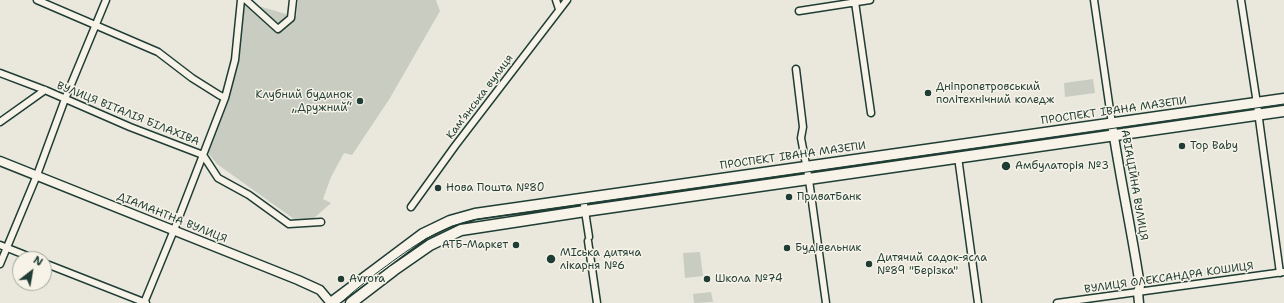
<!DOCTYPE html>
<meta charset="utf-8">
<style>
body{margin:0}
#map{position:relative;width:1284px;height:303px;overflow:hidden;background:#eae8dd;font-family:"Shantell Sans",sans-serif}
canvas{display:block}
.north{position:absolute;left:12px;top:251px;width:40px;height:40px;box-sizing:border-box;background:#f7f3e8;border:1px solid #a1aaa0;border-radius:50%;rotate:31deg;font-size:11px;font-weight:700;line-height:16px;text-align:center;color:#1f3d34}
.north::after{content:'';display:block;margin:auto;width:14px;height:18px;background:#1f3d34;clip-path:polygon(50% 0,100% 100%,50% 72%,0 100%)}
</style>
<div id="map">
<canvas width="1284" height="303"></canvas>
<div class="north">N</div>
</div>
<script>
const ctx = document.querySelector('canvas').getContext('2d');
ctx.lineJoin = 'round';
function fill(path, color) { ctx.fillStyle = color; ctx.fill(path, 'evenodd'); }
function stroke(path, color, width, dash) { ctx.strokeStyle = color; ctx.lineWidth = width; ctx.lineCap = dash ? 'butt' : 'round'; ctx.setLineDash(dash || []); ctx.stroke(path); }
function write(font, color, halo, rows, align = 'center') {
  ctx.font = font + ' "Shantell Sans",sans-serif'; ctx.lineWidth = 3; ctx.setLineDash([]); ctx.textBaseline = 'middle'; ctx.strokeStyle = halo; ctx.fillStyle = color; for (const [text, x, y, turn = 0] of rows) {
    ctx.save(); ctx.translate(x, y); ctx.rotate((+turn || 0) * Math.PI / 180); ctx.textAlign = isNaN(turn) ? turn : align; if (halo) ctx.strokeText(text, 0, 0); ctx.fillText(text, 0, 0); ctx.restore();
  }
}
fill(new Path2D(`
 M298,0H436L440,11L390,98L352,155L344,153L331,177L323,199L331,203L313,219H294L217,164L208,153L229,98L238,60L245,2L296,17Z
 M1093,79L1095,93L1065,97L1064,83Z
 M700,252L703,276L685,278L683,253Z
 M711,292L713,302L694,303L693,294Z`), '#c8ccc1');
const minor = new Path2D(`
 M37,0L158,52L192,78L219,95L225,98
 M246,0L278,29L291,18L293,0
 M556,0L559,9
 M1094,0L1112,124
 M1241,0L1256,97L1280,273
 M855,2L871,113
 M799,11L870,0
 M796,69L803,127L801,138L809,180L826,303
 M0,73L45,90L130,127L203,155L218,178L249,195L289,224L321,222
 M0,122L45,90
 M958,157L978,303
 M583,198L589,237
 M411,207L455,146L567,0
 M588,241L597,303
 M0,245L35,259
 M44,263L146,303
 M0,264L37,175L65,99L106,0
 M144,303L174,230L225,98L235,60L241,0
 M1057,303L1284,272`);
const tertiary = new Path2D(`
 M1112,124C1120,178 1132,232 1140,286L1138,292L1139,303
 M0,161L298,280L320,290L331,303`);
const trunk = new Path2D(`
 M331,303L423,234L450,221L475,214L1284,99
 M351,303L394,270L430,245L461,230L585,211L1284,111`);
stroke(minor, '#1f3d34', 9);
stroke(tertiary, '#1f3d34', 11);
stroke(trunk, '#1f3d34', 13);
stroke(minor, '#f7f3e8', 6);
stroke(tertiary, '#f7f3e8', 8);
stroke(trunk, '#f7f3e8', 10);
stroke(new Path2D(`
 M341,303C351,293 363,284 374,275C408,250 435,228 477,219L1284,104`), '#1f3d34', 1);
for (const [x, y, r, color] of [
 [928,93,4,"#1f3d34"],
 [360,101,4,"#1f3d34"],
 [1182,146,4,"#1f3d34"],
 [1006,166,5,"#1f3d34"],
 [438,188,4,"#1f3d34"],
 [789,197,4,"#1f3d34"],
 [516,245,4,"#1f3d34"],
 [787,248,4,"#1f3d34"],
 [551,259,5,"#1f3d34"],
 [869,264,4,"#1f3d34"],
 [341,279,4,"#1f3d34"],
 [707,279,4,"#1f3d34"]
]) { const dot = new Path2D(); dot.arc(x, y, r, 0, 2 * Math.PI); ctx.fillStyle = color; ctx.fill(dot); stroke(dot, '#f7f3e8', 1.5); }
write('11px', '#1f3d34', '#f7f3e8', [
 ["Дніпропетровський",936,87],
 ["політехнічний коледж",936,100],
 ["Клубний будинок",352,95,"right"],
 ["„Дружний“",352,108,"right"],
 ["Top Baby",1190,146],
 ["Амбулаторія №3",1015,166],
 ["Нова Пошта №80",446,188],
 ["ПриватБанк",797,197],
 ["АТБ-Маркет",508,245,"right"],
 ["Будівельник",795,248],
 ["МІська дитяча",560,253],
 ["лікарня №6",560,266],
 ["Дитячий садок-ясла",877,258],
 ["№89 \"Берізка\"",877,271],
 ["Avrora",349,279],
 ["Школа №74",715,279]
], 'left');
write('11px', '#1f3d34', '#f7f3e8', [
 ["Камʼянська вулиця",480,97,-53],
 ["ПРОСПЕКТ ІВАНА МАЗЕПИ",1114,111,-8],
 ["ВУЛИЦЯ ВІТАЛІЯ БІЛАХІВА",128,114,22],
 ["ПРОСПЕКТ ІВАНА МАЗЕПИ",793,156,-8],
 ["АВІАЦІЙНА ВУЛИЦЯ",1134,185,80],
 ["ДІАМАНТНА ВУЛИЦЯ",172,218,22],
 ["ВУЛИЦЯ ОЛЕКСАНДРА КОШИЦЯ",1169,278,-8]
]);
</script>
